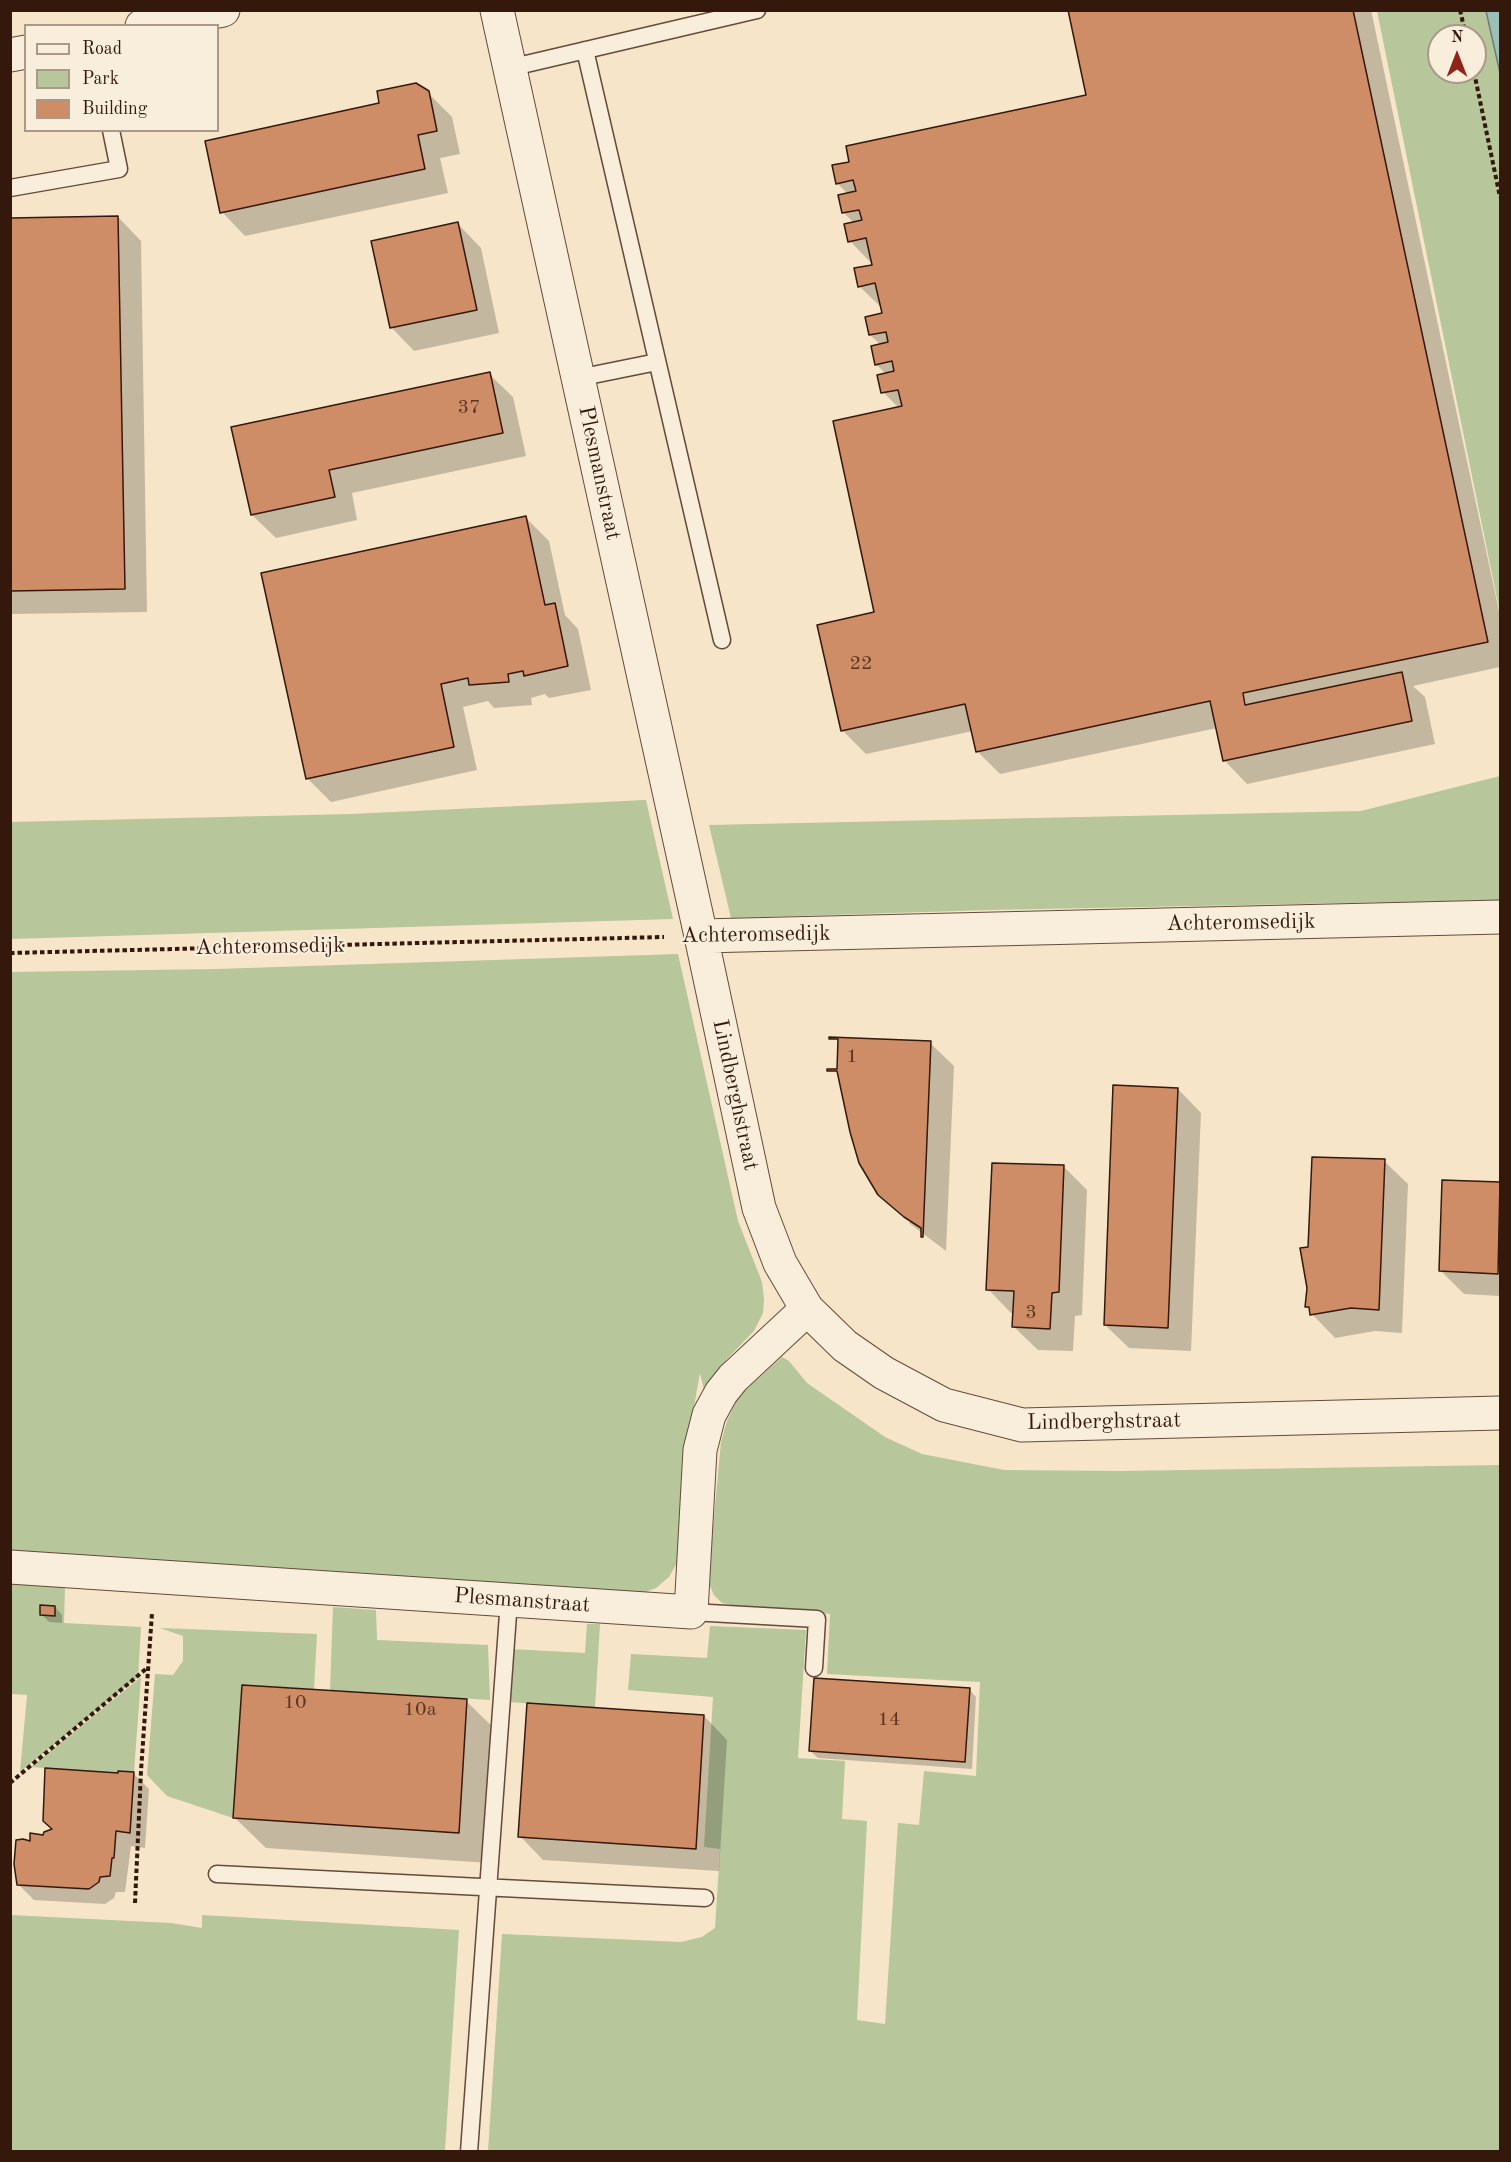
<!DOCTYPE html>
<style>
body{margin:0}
#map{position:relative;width:1511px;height:2162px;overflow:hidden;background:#f6e5c9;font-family:"Old Standard TT",serif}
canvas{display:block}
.frame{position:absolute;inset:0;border:12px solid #34180b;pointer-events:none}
.legend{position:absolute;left:24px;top:24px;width:195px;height:108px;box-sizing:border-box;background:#f9eedc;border:2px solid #aa9888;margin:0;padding:8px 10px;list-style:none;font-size:18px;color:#34180b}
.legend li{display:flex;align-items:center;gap:12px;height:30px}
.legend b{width:30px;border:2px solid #aa9888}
.north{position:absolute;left:1427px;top:24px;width:60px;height:60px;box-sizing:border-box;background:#f9eedc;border:2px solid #aa9888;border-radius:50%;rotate:0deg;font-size:16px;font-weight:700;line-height:24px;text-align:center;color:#34180b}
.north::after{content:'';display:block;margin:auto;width:21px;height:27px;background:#8f2418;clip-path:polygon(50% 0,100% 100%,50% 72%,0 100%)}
</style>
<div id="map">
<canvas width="1511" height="2162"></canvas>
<div class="frame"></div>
<ul class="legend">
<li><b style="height:8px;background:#f9eedc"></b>Road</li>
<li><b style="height:16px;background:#b7c69b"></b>Park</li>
<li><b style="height:16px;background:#cf8d67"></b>Building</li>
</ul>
<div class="north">N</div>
</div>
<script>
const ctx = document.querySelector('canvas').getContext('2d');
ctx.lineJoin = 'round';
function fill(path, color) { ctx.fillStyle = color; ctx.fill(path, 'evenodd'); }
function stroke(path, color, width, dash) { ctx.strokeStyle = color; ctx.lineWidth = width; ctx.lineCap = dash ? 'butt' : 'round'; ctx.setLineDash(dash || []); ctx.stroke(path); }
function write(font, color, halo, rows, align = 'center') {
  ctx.font = font + ' "Old Standard TT",serif'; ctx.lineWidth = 4.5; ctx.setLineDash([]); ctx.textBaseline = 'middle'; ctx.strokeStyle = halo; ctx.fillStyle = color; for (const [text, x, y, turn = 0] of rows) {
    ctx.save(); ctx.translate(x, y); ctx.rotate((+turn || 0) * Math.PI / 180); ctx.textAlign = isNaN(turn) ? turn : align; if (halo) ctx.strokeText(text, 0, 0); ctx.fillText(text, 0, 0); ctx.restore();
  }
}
fill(new Path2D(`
 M1377,11H1500V613ZM1439,36H1475V72H1439Z
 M1500,776V900L990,910L731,918L709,825L1361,811Z
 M646,800L673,919L11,939V822L351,814Z
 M678,954L738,1221L762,1282L764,1299L763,1313L754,1331L725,1361L704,1390L700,1373L685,1457L679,1559L669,1577L656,1588L643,1593L11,1553L10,972L216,969Z
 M782,1357L789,1361L807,1383L885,1437L922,1454L1004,1470L1122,1471L1500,1465V2151L488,2152L502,1934L681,1942L702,1937L715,1928L720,1849L704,1847L713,1697L628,1690L631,1654L707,1658L710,1626L806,1630L798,1758L845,1761L842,1819L867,1821L857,2020L885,2024L898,1823L919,1825L924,1771L976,1776L980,1682L827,1674L830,1614L737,1606L722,1603L714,1595L708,1581L721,1442L727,1421L738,1397Z
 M11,1584L65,1587L64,1623L141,1627L138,1677L20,1772L27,1695L11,1694Z
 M333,1607L376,1610L377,1640L488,1645L490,1700L330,1690Z
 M587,1624H600L595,1708L508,1702L511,1649L585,1653Z
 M160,1628L317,1634L314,1689L242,1685L233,1818L167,1796L147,1775L155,1674L173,1675L183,1661V1636Z
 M141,1677L134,1772L119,1771L118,1773L31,1767Z
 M10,1915L171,1923L202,1928V1915L459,1930L445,2151H11Z`), '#b7c69b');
const water = new Path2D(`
 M1486,11H1500V73Z`);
fill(water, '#9dbfb8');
stroke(water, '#737c73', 1.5);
fill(new Path2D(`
 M1069,10H1371L1500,616V667L1413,686L1425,697L1435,744L1247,784L1224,760L1217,728L1000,774L977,751L973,731L866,754L842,730L876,613L899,408L883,392L886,374L876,364L881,345L870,335L884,314L883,309L859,286L874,266L850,241L854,223L843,212L848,194L837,183L1087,96Z
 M428,93L452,117L460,154L440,158L448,193L245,236L222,212Z
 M118,217L141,241L147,612L10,614V219Z
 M458,224L481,248L499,333L414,351L391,327Z
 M489,374L513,397L526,456L352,493L357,520L276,538L252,515Z
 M526,518L549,541L565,615L578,629L591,690L549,698L545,694L531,698L532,705L494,708L488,701L463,707L477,770L331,802L307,778Z
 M930,1043L954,1066L946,1251L909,1223L911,1221L896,1209V1211L879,1194Z
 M1178,1089L1201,1113L1191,1351L1129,1348L1105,1325Z
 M1384,1161L1408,1184L1402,1333L1375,1331L1335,1338L1312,1314L1307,1306L1309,1248Z
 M1064,1167L1087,1190L1082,1315L1075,1316L1073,1351L1038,1350L1014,1327L1015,1313H1011L988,1289Z
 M1444,1182L1500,1184V1296L1464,1294L1440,1270Z
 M55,1607L62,1615V1623L49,1622L41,1614Z
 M969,1689L976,1697L972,1769L818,1758L810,1751Z
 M466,1701L497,1731L489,1863L266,1848L235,1818Z
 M704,1716L727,1740L719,1871L543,1860L520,1836Z
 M133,1773L149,1789L145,1848L131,1846L125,1892H116L114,1898L105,1904L34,1900L18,1884L31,1843L54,1830L120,1775Z`), '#0003');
const building = new Path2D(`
 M1068,10H1353L1488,642L1243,693L1245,705L1402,672L1412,721L1223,761L1210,701L976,752L965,704L841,731L817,625L874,612L833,421L902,406L898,390L881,393L877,375L894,371L892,361L875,365L871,346L888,342L886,332L869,335L865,317L882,313L875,283L858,287L854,268L872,265L866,238L848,242L844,224L862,220L859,210L842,213L838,195L856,191L853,180L836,184L832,165L849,162L846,146L1086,95Z
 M416,83L429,91L437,131L418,135L425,169L220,213L205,141L379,103L377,91Z
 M118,216L125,589L10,591V218Z
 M458,222L477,310L390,328L371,241Z
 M490,372L503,433L329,470L335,497L251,515L231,427Z
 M526,516L545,605L555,603L568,666L524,676L523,671L508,674L509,682L469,685L468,678L441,684L454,747L306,779L261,573Z
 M829,1037L931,1041L923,1237H921V1228L904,1217L878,1195L859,1163L850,1132L837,1071H827V1069H837L838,1039H829Z
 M1113,1085L1178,1088L1168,1328L1104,1325Z
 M1312,1157L1385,1159L1379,1310L1351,1308L1310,1315L1309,1307H1305L1307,1288L1300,1248L1308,1247Z
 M992,1163L1064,1165L1059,1292L1052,1293L1050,1329L1012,1327L1014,1291L986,1290Z
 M1442,1180L1500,1182L1498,1274L1439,1271Z
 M40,1605L55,1606V1616L40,1615Z
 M814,1678L970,1688L965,1762L809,1751Z
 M242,1685L467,1699L459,1833L233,1818Z
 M527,1703L704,1715L696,1849L518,1837Z
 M45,1768L118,1773V1771L134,1772L130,1833L116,1831L114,1858H112L110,1876L100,1877L99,1882L89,1889L17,1885L14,1864L16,1840L23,1839L30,1841V1833L43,1835L44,1832L52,1829L43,1821Z`);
fill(building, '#cf8d67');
stroke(building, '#34180b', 1.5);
const service = new Path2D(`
 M585,50L722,640
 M509,68L757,10
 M10,188L119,169L111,130
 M578,378L657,362
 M691,1612L817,1619L814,1668
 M217,1874L705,1898
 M469,2152L509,1600`);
const minor = new Path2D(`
 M497,10L701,936L759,1208L780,1263L807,1309L845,1346L884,1373L944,1405L1022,1425L1500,1413
 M142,26L223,10
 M10,55L26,52
 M701,936L1500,917
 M10,1567L691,1612L700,1450L709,1415L721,1393L733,1378L807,1309`);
stroke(service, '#644b3a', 19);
stroke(minor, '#644b3a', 35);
stroke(new Path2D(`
 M1460,10L1466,36
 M1474,72L1500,197
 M10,953L664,937
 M10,1783L147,1668
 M135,1903L141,1771L152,1613`), '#34180b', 4, [4.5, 3]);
stroke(service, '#f9eedc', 16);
stroke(minor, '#f9eedc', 33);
write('20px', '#5b3522', null, [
 ["37",469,408],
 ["22",861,664],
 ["1",852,1057],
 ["3",1031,1313],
 ["10",295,1703],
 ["10a",420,1710],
 ["14",889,1720]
]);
write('22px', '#34180b', '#f9eedc', [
 ["Plesmanstraat",599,473,78],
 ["Achteromsedijk",1241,923,-1],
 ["Achteromsedijk",756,935,-1],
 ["Achteromsedijk",270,947,-1],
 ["Lindberghstraat",735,1095,78],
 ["Lindberghstraat",1104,1422,-1],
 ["Plesmanstraat",522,1601,4]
]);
</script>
